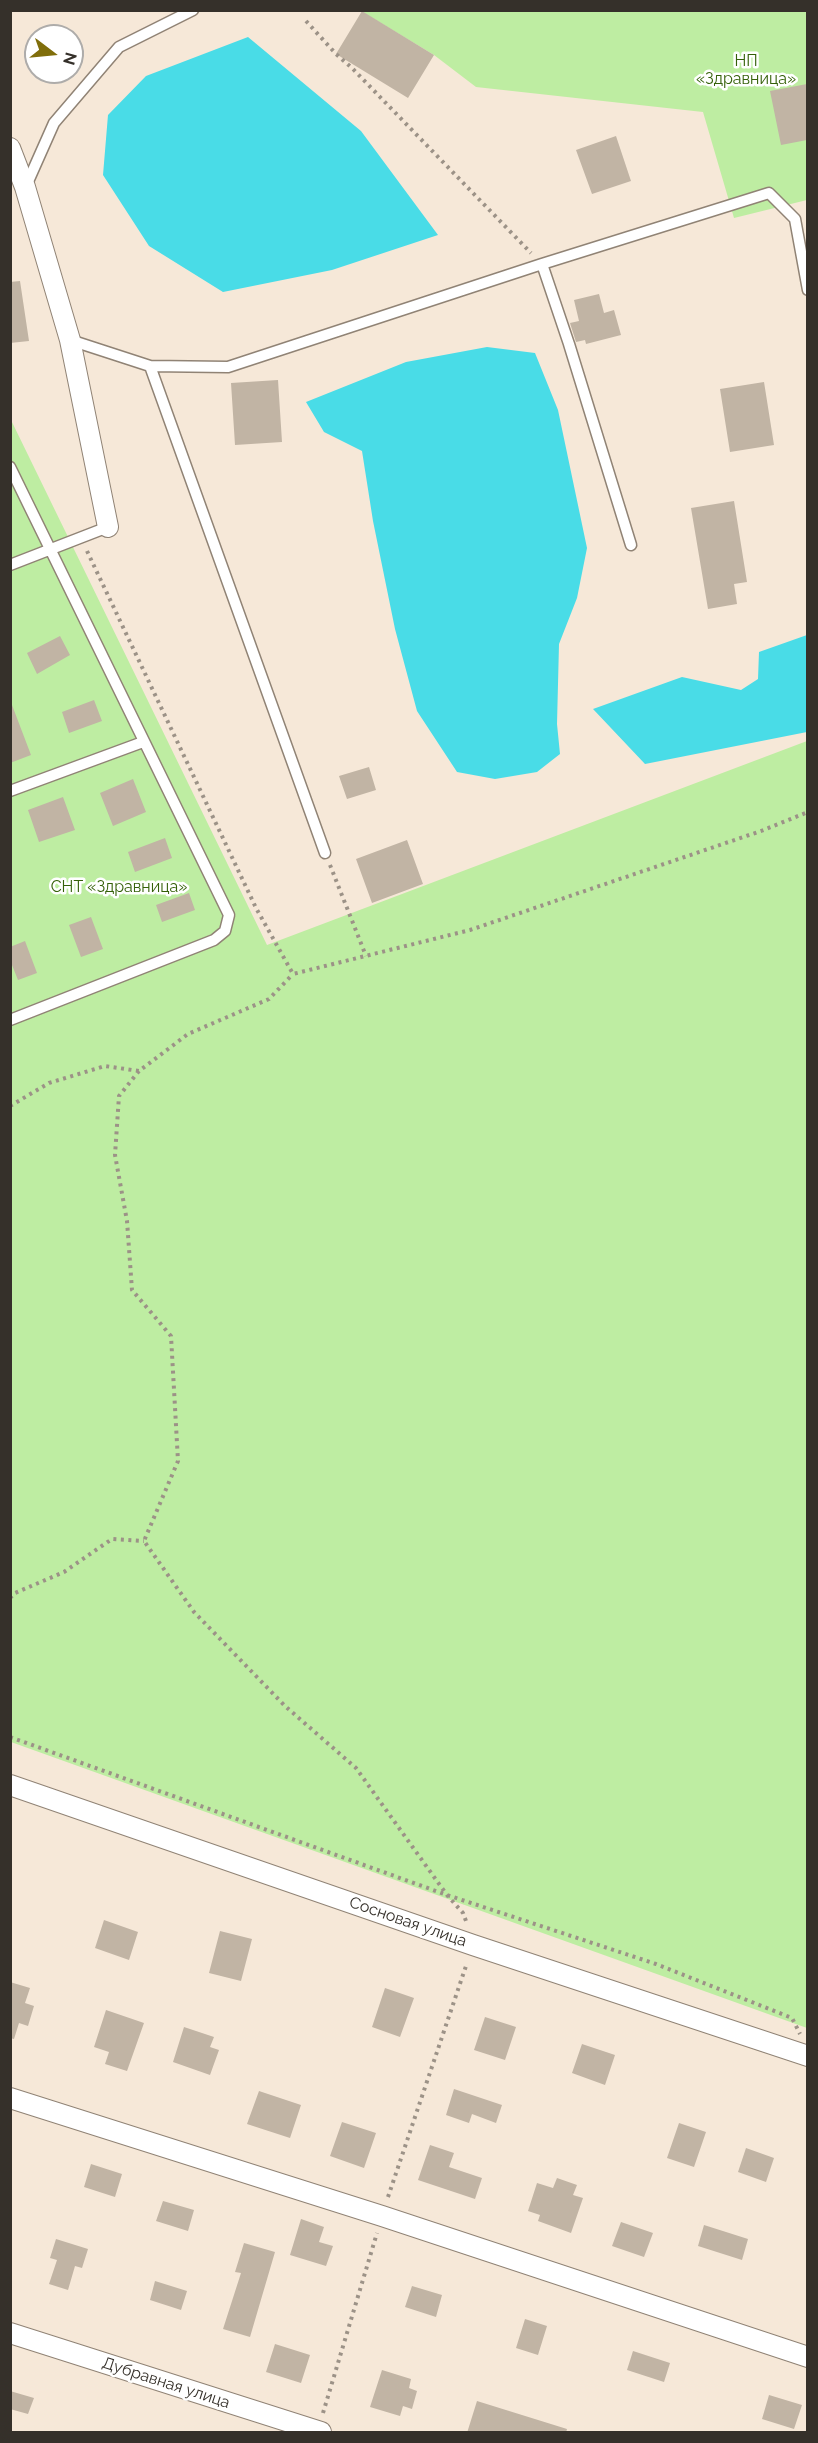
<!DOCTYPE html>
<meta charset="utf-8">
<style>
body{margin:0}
#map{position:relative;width:818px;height:2443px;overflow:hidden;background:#f6e8d8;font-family:Raleway,sans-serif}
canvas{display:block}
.frame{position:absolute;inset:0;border:12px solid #35302a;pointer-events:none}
.north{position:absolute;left:24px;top:24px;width:60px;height:60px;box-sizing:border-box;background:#fff;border:2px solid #aeacaa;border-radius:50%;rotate:106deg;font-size:16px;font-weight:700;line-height:24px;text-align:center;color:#35302a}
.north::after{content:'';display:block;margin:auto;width:21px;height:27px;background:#806e0b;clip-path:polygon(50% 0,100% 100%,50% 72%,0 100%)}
</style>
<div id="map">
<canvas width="818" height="2443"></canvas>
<div class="frame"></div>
<div class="north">N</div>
</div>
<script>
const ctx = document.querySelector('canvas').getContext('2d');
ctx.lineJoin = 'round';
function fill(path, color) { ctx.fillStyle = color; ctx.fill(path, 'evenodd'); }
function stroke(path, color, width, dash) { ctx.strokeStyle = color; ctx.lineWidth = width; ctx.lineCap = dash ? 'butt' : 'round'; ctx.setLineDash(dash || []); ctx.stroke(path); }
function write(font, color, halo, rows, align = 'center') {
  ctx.font = font + ' Raleway,sans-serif'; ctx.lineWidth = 5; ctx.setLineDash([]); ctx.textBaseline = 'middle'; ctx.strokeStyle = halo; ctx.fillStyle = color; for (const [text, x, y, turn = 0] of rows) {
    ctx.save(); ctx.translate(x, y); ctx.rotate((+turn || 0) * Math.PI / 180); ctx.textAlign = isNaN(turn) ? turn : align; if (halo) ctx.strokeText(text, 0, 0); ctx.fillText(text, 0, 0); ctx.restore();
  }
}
fill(new Path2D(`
 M361,11H807V200L734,218L703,112L476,87L434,55Z
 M10,418L267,945L807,741V2028L11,1742Z`), '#beeda2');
fill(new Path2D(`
 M248,37L361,131L438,235L332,270L223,292L149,246L103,175L108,115L146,76Z
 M487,347L535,353L558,410L587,548L577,598L559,644L557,724L560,754L537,772L495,779L457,772L417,711L395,629L373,521L362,451L324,432L306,402L406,362Z
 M807,635V732L645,764L593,709L682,677L741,690L758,679L759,652Z`), '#49dce7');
fill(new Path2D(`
 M362,11L434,55L408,98L336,54Z
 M807,84V140L781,145L770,91Z
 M616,136L631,181L592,194L576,150Z
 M20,281L29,341L10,343V282Z
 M599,294L604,313L614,310L621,335L586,344L585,340L576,342L570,323L579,321L574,300Z
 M278,380L282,442L235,445L231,383Z
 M764,382L774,445L730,452L720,389Z
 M734,501L747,582L734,584L737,604L708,609L691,508Z
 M60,636L70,655L37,674L27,653Z
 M94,700L102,721L69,733L62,712Z
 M12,705L31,755L10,763V706Z
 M369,767L376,790L347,799L339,776Z
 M133,779L146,812L113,826L100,793Z
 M63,797L75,830L39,842L28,810Z
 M165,838L172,858L135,872L128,852Z
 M407,840L423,884L372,903L356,859Z
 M189,893L195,910L162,922L156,905Z
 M91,917L103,949L81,957L69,925Z
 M25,941L37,973L18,980L10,960V947Z
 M104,1920L138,1932L129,1960L95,1948Z
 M220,1931L252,1939L241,1981L209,1973Z
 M10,1982L30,1988L25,2003L34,2006L28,2026L19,2023L14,2039L10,2038Z
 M385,1988L414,1998L400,2037L372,2027Z
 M106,2010L144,2023L127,2071L105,2064L109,2052L94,2047Z
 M485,2017L516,2027L505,2060L474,2050Z
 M184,2027L214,2037L210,2047L219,2050L210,2075L173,2062Z
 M582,2044L615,2055L605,2085L572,2073Z
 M454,2089L502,2105L496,2123L472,2114L469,2123L446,2115Z
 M259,2091L301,2105L290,2138L247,2124Z
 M342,2122L376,2133L364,2168L330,2156Z
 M679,2123L706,2132L694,2167L667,2158Z
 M430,2145L454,2153L449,2167L482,2178L475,2199L418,2180Z
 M746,2148L774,2158L766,2182L738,2172Z
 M91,2164L122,2174L115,2197L84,2187Z
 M557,2178L577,2185L573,2195L583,2198L571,2233L538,2221L540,2215L528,2211L537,2183L553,2188Z
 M163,2201L194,2210L188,2231L156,2221Z
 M301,2219L324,2227L319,2242L333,2246L326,2266L290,2255Z
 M621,2222L653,2233L644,2257L612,2246Z
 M704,2225L748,2239L742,2260L698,2246Z
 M56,2239L88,2249L82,2268L75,2266L68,2290L49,2284L57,2260L50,2258Z
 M244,2243L275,2252L250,2337L223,2329L241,2273L235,2272Z
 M155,2281L187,2291L181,2310L150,2300Z
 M412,2286L442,2295L436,2317L405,2307Z
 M525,2319L547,2326L538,2355L516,2348Z
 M275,2344L310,2355L301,2383L266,2372Z
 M633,2351L670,2363L664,2382L627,2370Z
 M382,2370L411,2379L409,2388L417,2391L412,2409L403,2406L400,2416L370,2407Z
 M10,2391L34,2398L28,2414L10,2409Z
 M769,2395L802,2405L794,2429L762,2419Z
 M477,2401L567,2429L566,2433H467Z`), '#c1b4a4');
const service = new Path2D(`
 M26,186L54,123L119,47L193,10
 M542,264L769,193L795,219L808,290
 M70,340L150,366L228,367L542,264L569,344L631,545
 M150,366L325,853
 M10,467L229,915L225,931L214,940L10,1020
 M10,565L108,527
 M10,791L143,742`);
const minor = new Path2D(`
 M10,148L25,187L70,340L108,527
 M10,1785L473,1945L808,2056
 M10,2098L382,2216L808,2357
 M10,2333L321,2432`);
stroke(service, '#908375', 13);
stroke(minor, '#908375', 22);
stroke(new Path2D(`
 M306,21L336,54L352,68L531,253
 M87,551L256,908L293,974L470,930L761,831L808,812
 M330,865L366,956
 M139,1071L119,1096L115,1155L127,1221L132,1290L171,1336L178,1461L144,1541L194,1612L285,1706L356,1768L447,1895L463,1913L466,1921
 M10,1106L49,1083L105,1066L139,1071L188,1034L269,999L293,974
 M10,1598L15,1593L64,1572L112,1539L144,1541
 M10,1737L447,1895L656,1964L792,2018L800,2034
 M388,2197L467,1963
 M323,2413L377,2233`), '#9c9287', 4, [3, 4.5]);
stroke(service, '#fff', 10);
stroke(minor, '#fff', 20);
write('16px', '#346008', '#fff', [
 ["НП",746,61],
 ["«Здравница»",746,79],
 ["СНТ «Здравница»",119,887]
]);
write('16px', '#35302a', '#fff', [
 ["Сосновая улица",408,1922,19],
 ["Дубравная улица",166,2383,18]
]);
</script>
